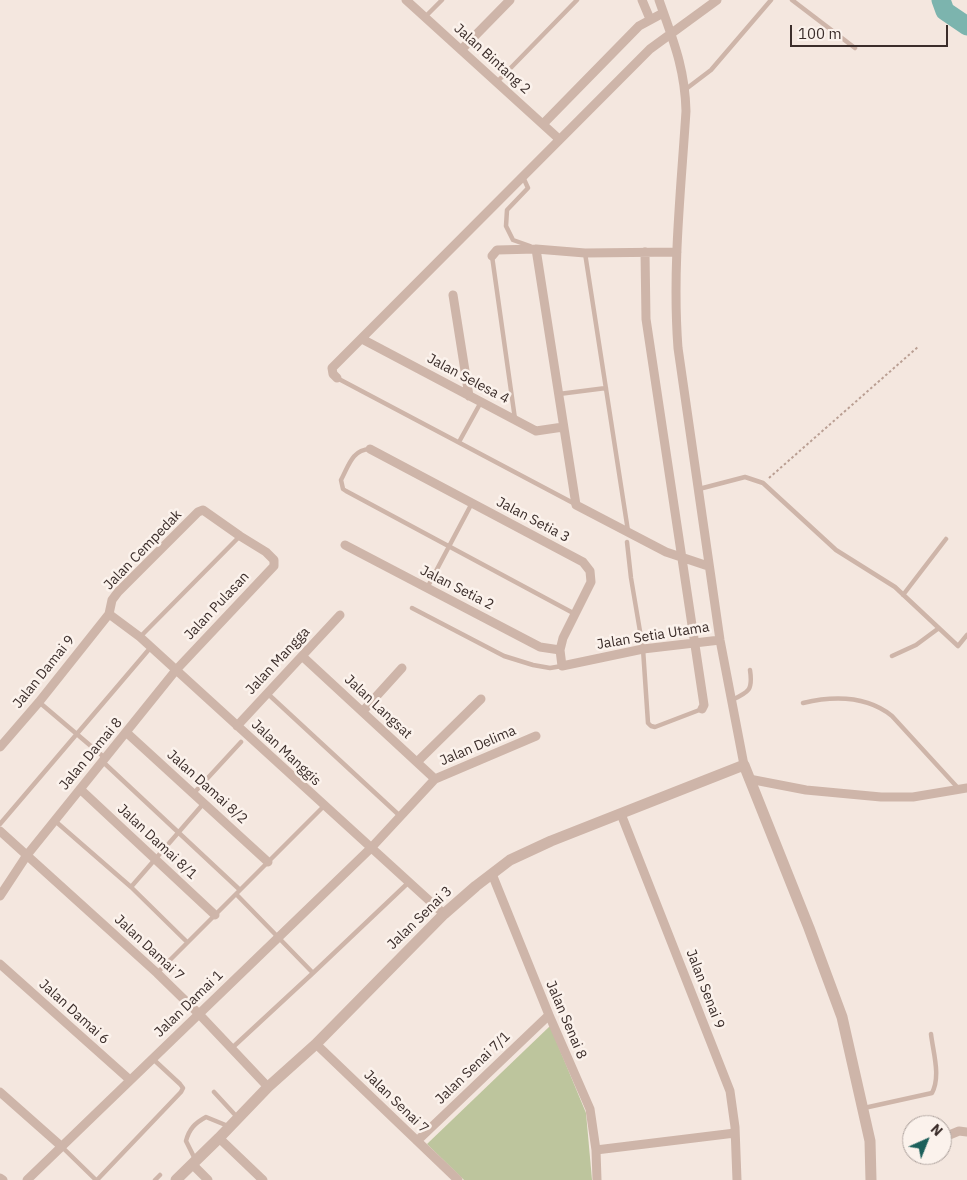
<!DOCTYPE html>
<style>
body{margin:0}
#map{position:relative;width:967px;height:1180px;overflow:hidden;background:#f4e7df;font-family:"IBM Plex Sans",sans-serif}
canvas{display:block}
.north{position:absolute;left:902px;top:1115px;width:50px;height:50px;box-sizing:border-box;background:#fbf2ec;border:1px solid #aea39e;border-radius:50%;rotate:44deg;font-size:14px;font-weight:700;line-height:20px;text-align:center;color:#3b2d2a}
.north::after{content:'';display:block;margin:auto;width:18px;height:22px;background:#1c605b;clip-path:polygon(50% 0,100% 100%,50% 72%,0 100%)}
.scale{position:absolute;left:790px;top:25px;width:158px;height:22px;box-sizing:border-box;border:2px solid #3b2d2a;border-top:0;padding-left:6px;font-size:15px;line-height:18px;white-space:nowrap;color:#3b2d2a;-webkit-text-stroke:4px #fbf2ec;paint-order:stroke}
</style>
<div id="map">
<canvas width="967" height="1180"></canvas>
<div class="north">N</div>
<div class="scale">100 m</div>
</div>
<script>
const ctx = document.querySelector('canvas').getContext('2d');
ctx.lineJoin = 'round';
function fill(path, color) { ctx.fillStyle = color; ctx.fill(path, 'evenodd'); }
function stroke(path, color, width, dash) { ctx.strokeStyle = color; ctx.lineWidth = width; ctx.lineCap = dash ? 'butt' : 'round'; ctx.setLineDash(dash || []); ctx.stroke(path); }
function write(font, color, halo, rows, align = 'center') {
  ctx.font = font + ' "IBM Plex Sans",sans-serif'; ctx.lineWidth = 5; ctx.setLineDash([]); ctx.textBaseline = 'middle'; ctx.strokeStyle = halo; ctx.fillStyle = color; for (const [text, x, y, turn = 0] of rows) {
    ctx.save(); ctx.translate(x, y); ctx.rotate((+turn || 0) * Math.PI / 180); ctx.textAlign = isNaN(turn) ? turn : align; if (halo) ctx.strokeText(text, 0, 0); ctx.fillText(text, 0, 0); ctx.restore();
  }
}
fill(new Path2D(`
 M550,1026L586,1113L592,1180H464L427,1144Z`), '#bdc59d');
stroke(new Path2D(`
 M941,0L945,11L967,26`), '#7cb4ae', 19);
stroke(new Path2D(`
 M769,478L919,346`), '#ba9f93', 2, [2.5, 2.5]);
stroke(new Path2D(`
 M792,0L855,48
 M425,17L442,0
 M497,82L577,0
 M686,89L711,70L771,0
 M523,177L528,188L507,210L506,226L513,240L530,246
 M585,253L628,531
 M492,256L515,419
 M337,378L575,504
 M559,394L606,388
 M459,442L481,402
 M370,449C352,450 349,465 341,480L343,489L346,491L575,614
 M699,489L745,477L763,483L836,550L895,587L958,646L967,635
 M627,542L631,578L643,649L648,723L651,726L655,727L702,709
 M427,588L472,503
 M903,595L946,539
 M412,608L504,656L533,665L550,668L562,666
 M140,637L240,536
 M892,656L916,645L939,628
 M267,693L400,816
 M732,700C749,692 753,690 750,670
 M39,702L105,758
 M803,703C833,696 867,696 892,716L958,788
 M102,761L240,890
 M193,794L241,742
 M54,820L131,887L187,942
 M0,824L151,647
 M131,887L204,803
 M236,894L313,973
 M157,973L324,806
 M232,1048L313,973L409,882
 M214,1092L237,1117
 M864,1108L932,1093C941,1076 933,1052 931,1034
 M61,1146L96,1180
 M195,1159L186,1141C189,1129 195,1123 206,1117L228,1126
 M97,1180L181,1092L183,1088L180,1084L153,1059
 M155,1180L160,1175`), '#ceb5a9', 4.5);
stroke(new Path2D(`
 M406,0L559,139
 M642,0L650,19
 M659,0C673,40 685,68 686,111C681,190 672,269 678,348L720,640L744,765
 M461,50L510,0
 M543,124L639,26L663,13
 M536,249L576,505L666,552L708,566
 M645,252L646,319L704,705L702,709
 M492,256L497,250L536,249L585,253L677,252
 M453,295L469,396
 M362,339L536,431L563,427
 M337,378L333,374L332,368L650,49L717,0
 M370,449L583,562L590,571L591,582L563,638L560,650L562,666L643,649L720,640
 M345,545L540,647L560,650
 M109,614L140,637L444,914
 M302,656L435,779
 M363,711L402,668
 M237,726L340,615
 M127,733L268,862
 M0,747L39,702L109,614L112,600L118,592L198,512L203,510L240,536L266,552L274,560V566L176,670L27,855L0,896
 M417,762L481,699
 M749,779L806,790L881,797H913L967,788
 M80,789L215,915
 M621,814L730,1091L735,1127L737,1180
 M0,831L157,973L199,1014L268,1087
 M492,874L549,1015L590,1109L596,1150L597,1180
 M0,964L130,1080
 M316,1044L458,1180
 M0,1092L61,1146
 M219,1138L263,1180
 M942,1138L959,1131L967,1132
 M417,1141L549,1015
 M596,1150L735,1133
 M192,1164L208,1180
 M0,1178L3,1180
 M27,1180L371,848L435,779L536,736`), '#ceb5a9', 9);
stroke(new Path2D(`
 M176,1180L219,1138L268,1087L316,1044L444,914L476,886L510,860L551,841L744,765L809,928L842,1017L870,1141L871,1180`), '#ceb5a9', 11);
write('14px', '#3b2d2a', '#fbf2ec', [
 ["Jalan Bintang 2",492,59,42],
 ["Jalan Selesa 4",468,379,28],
 ["Jalan Setia 3",533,520,28],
 ["Jalan Cempedak",143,550,-46],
 ["Jalan Setia 2",457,588,27],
 ["Jalan Pulasan",217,606,-47],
 ["Jalan Setia Utama",653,636,-9],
 ["Jalan Mangga",278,661,-47],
 ["Jalan Damai 9",44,672,-51],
 ["Jalan Langsat",378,707,43],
 ["Jalan Delima",478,746,-23],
 ["Jalan Manggis",286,753,43],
 ["Jalan Damai 8",91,754,-50],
 ["Jalan Damai 8/2",207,787,42],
 ["Jalan Damai 8/1",157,842,43],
 ["Jalan Senai 3",420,918,-44],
 ["Jalan Damai 7",149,948,43],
 ["Jalan Senai 9",705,989,69],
 ["Jalan Damai 1",189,1004,-44],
 ["Jalan Damai 6",74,1012,42],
 ["Jalan Senai 8",566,1020,67],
 ["Jalan Senai 7/1",473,1068,-44],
 ["Jalan Senai 7",396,1102,44]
]);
</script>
